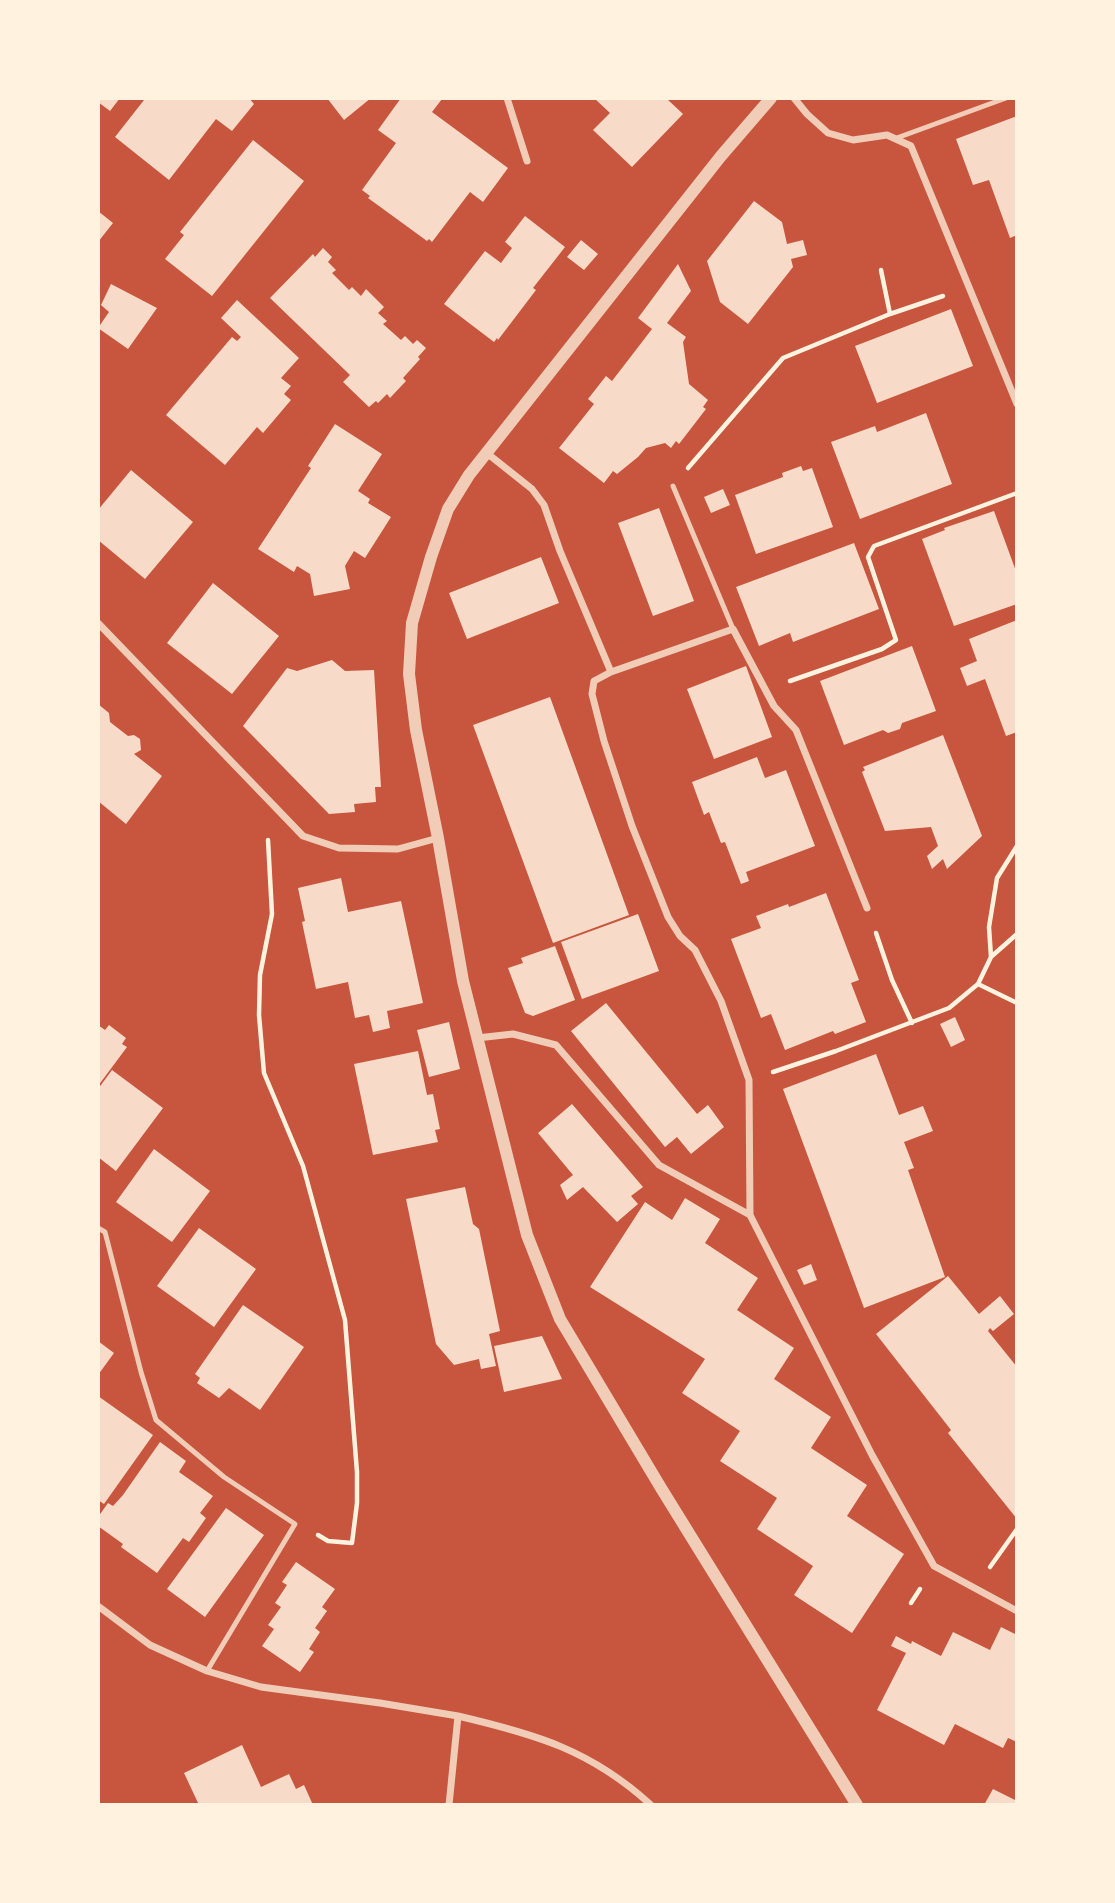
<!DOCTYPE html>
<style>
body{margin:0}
#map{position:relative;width:1115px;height:1903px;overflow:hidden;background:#c8553d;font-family:"Nunito Sans",sans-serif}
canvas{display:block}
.frame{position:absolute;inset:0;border:100px solid #fff3e0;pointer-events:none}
</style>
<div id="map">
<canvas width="1115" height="1903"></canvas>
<div class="frame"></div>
</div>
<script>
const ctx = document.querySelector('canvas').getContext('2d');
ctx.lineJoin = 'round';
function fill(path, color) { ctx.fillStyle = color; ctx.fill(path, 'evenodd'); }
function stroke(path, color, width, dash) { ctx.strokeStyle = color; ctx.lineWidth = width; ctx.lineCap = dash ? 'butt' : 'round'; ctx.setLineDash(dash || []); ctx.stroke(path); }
fill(new Path2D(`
 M98,98H120L110,111L98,102Z
 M141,98H249L254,104L232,131L216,119L169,180L115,137L144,100Z
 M327,98H371L344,120Z
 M401,98H440L442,99L432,112L508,168L483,202L470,192L432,242L429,239L427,241L368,198L370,196L362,190L396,143L378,130Z
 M594,98H666L683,114L632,167L593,130L610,113Z
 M1017,116V235L1010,238L989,180L973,185L956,139Z
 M253,140L304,181L212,296L165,259L184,235L180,232Z
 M754,201L782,222L787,244L803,240L807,255L791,259L793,267L748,324L720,302L707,261Z
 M98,211L113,223L98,242Z
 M525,216L565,247L533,288L536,290L498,340L497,338L494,342L444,304L485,251L501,263L512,248L505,242Z
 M581,240L598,254L584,270L567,257Z
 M323,248L332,257L328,262L336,270L332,273L349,290L352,287L361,296L366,289L384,307L378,313L387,321L383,324L401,340L405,336L413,344L417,340L426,348L418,357L420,359L403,378L406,381L390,398L387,394L378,403L376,401L369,407L343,382L350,375L270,298L313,254L315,257Z
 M678,264L691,291L667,323L686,337L683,342L689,384L708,400L703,407L706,409L679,444L676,441L671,448L665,443L646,448L638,457L617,474L613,471L604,483L559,448L594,404L588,399L606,376L612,381L652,329L638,318Z
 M111,284L157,308L128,349L98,328L109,312L101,305Z
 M237,300L299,358L281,378L291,386L284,394L291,400L263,433L257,427L225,465L166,415L232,337L237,341L241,337L221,318Z
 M951,309L973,366L877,403L855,346Z
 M926,413L952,484L860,519L831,442L875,426L877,432Z
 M335,424L382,454L358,491L370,499L368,503L391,517L365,558L354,551L345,566L350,589L314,596L310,574L297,566L294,572L258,549L311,468L308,466Z
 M801,466L803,471L812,468L833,527L756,554L735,495L783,477L782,473Z
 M131,470L193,522L145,579L98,540V510Z
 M723,489L730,505L711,513L704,497Z
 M659,508L694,601L653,616L618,523Z
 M994,511L1017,574V604L954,626L922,539L945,530L944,528Z
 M854,543L879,609L793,642L790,633L759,646L736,587Z
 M541,557L559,603L467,639L449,593Z
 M213,583L279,636L232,694L167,643Z
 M1017,620V732L1006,736L985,679L967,686L960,668L977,661L969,639Z
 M912,646L936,711L902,723L900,729L888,733L883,730L844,745L820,681Z
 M332,660L345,671L374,670L381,787H375L376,802L354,804L355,812L329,814L243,726L287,668L297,671Z
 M746,666L772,737L714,759L687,689Z
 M550,697L629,915L553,943L473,725Z
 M98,704L109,713L110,722L128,736L134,735L140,739L141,750L134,754L162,776L126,824L98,801Z
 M943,735L982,836L947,869L943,859L932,869L927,856L938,846L931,827L885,831L862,772L865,770L863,767Z
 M757,757L765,778L786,770L815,846L746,872L749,881L741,884L725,842L721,843L709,812L704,815L692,782Z
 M341,878L348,912L401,901L423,1003L387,1011L390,1028L373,1032L369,1015L355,1018L348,982L316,989L302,922L305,921L298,888Z
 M826,893L859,980L851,983L866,1022L835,1034L833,1031L785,1050L771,1014L761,1018L731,939L761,928L756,916L788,904L789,907Z
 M638,914L659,971L582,999L561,942Z
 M555,946L575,1000L533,1016L525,1013L508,968L523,963L521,958Z
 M606,1003L697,1114L708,1105L724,1127L691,1154L677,1137L665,1147L571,1031Z
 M955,1017L965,1040L951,1047L940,1024Z
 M449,1022L460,1069L429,1077L417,1030Z
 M98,1025L105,1030L109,1025L126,1038L122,1044L127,1047L98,1086Z
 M418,1051L427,1095L433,1094L440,1129L435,1130L438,1142L373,1155L354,1064Z
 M876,1054L899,1115L923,1106L933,1131L904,1142L914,1168L908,1170L945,1277L864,1308L783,1089Z
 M112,1070L163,1108L116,1171L98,1157V1089Z
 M572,1104L643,1187L631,1196L638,1204L617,1222L583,1187L567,1200L560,1185L573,1175L538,1133Z
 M154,1149L210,1191L172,1242L116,1202Z
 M465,1187L473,1224L479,1229L500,1331L489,1334L496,1366L481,1369L479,1359L454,1365L436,1344L406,1199Z
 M685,1198L720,1219L705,1243L758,1278L737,1310L794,1348L774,1379L831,1417L811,1448L867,1485L847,1516L904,1554L852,1633L794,1595L813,1566L757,1529L777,1498L720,1461L740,1431L682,1393L705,1359L590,1287L645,1202L672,1220Z
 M199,1228L256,1269L214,1327L157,1286Z
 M811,1264L817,1280L804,1285L797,1270Z
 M948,1276L979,1314L1000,1296L1014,1314L993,1331L990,1328L988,1331L1017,1367V1519L948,1433L951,1430L876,1334Z
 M243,1305L304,1347L260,1410L229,1388L219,1398L197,1383L200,1378L195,1374Z
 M542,1336L562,1379L504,1392L494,1346Z
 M98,1341L114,1353L98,1375Z
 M98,1396L153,1435L104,1504L98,1500Z
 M160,1442L186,1461L179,1472L213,1496L200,1513L206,1518L189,1542L183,1538L157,1573L121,1547L123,1544L98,1526V1517L108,1503L113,1506L123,1495Z
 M226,1508L264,1535L205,1617L167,1589Z
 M296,1562L335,1589L322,1607L327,1611L315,1628L320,1632L309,1649L314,1652L300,1672L262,1646L274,1629L268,1625L281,1607L275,1603L287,1585L282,1582Z
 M1001,1627L1017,1635V1742L1008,1738L1003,1748L955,1724L944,1745L877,1710L906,1653L891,1646L896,1636L911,1644L912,1641L941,1656L953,1632L990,1650Z
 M242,1745L261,1787L289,1774L296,1789L304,1785L313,1805H199L184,1773Z
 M993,1789L1017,1801V1805H984Z`), '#f7dbc8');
stroke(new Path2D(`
 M881,270L890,314
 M688,468L783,358L890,314L943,296
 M790,681L882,649L896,640L868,557L874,546L1017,493
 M268,840L272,914L260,975L259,1015L264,1073L303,1166L345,1320L357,1472V1503L352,1543L328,1541L318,1535
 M876,933L892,980L912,1023
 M992,956L1017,934
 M978,984L1017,1003
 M773,1072L836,1051L949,1008L978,984L991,957L989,927L997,878L1017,846
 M990,1567L1017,1529
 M911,1603L920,1589`), '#fff3e0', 4.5);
stroke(new Path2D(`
 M894,139L1006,98
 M673,486L733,629
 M98,1228L105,1232L141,1372L156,1420L224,1477L295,1524L207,1671`), '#f1ccb7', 5);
stroke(new Path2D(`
 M507,98L527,161
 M794,98L807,114L828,133L853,140L887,135L911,146L1017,404
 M488,454L532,489L544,505L560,551L611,672
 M98,623L303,836L339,848L398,849L438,838
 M867,908L796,730L774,706L733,629L611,672L594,681L592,694L604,741L632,826L668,917L680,936L695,950L721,1001L749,1080L750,1215L872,1455L934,1566L1017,1611
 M477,1038L513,1034L556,1045L659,1165L750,1215
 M98,1606L150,1645L207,1671L261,1687L380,1703L458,1716L449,1805
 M458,1716C535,1734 591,1750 651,1805`), '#f1ccb7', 7);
stroke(new Path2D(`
 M771,98L721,156L469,475L448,509L431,557L412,623L409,674L416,730L438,838L463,981L527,1235L560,1319L661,1488L857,1805`), '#f1ccb7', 12);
</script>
